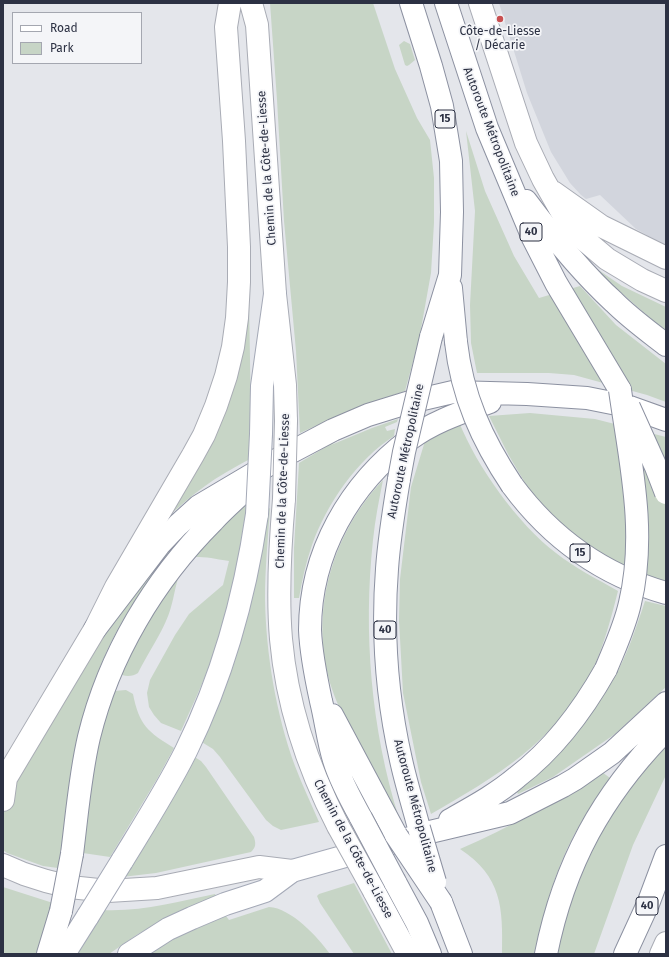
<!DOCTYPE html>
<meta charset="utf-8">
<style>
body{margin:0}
#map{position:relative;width:669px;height:957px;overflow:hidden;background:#e4e6eb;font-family:"Fira Sans",sans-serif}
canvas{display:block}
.frame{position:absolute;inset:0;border:4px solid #2c3143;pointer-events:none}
.legend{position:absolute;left:12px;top:12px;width:130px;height:52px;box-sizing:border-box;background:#f4f5f8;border:1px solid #a4a7b0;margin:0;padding:5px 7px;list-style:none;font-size:12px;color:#2c3143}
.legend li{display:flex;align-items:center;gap:8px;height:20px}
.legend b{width:20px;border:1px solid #a4a7b0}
</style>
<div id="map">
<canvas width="669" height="957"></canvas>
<div class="frame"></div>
<ul class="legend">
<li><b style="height:5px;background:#fff"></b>Road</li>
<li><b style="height:11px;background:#c7d5c6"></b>Park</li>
</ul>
</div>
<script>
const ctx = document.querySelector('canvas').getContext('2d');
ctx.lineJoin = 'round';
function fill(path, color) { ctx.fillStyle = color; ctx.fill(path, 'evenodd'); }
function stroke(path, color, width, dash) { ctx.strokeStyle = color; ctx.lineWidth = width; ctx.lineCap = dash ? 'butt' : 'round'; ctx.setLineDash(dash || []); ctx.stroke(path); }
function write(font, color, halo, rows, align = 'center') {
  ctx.font = font + ' "Fira Sans",sans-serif'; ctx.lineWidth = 3.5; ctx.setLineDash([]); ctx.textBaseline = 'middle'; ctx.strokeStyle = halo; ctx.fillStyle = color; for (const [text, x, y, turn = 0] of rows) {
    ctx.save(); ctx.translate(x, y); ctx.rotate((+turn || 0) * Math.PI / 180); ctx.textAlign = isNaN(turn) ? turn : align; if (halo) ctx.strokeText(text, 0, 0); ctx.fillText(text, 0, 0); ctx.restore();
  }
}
fill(new Path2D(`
 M499,3H666V246L636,229L600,195L586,199L581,195L570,183L551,152L527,93Z`), '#d2d5dd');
fill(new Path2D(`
 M270,3H373L395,69L417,118L430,140L434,178V223L431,273L419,340L405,391L351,410L300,433L296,351L284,221L277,100Z
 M404,41L410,44L415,60L409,65L407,66L405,65L399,45Z
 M466,131L485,191L514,256L539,298L580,286L616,325L666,364V402L647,395L574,375L549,373H477L471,343L470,305L475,211Z
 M247,181L251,418L250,459C241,464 233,468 225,473C197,489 173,512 150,534L219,412Z
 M594,267L622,286L666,307V332L609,282Z
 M392,407L331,445L372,428L398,419L397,422L385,427L387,431L395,429L394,436C357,460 327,503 312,545C306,562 302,580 299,598H294V548L299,463Z
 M530,413L595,419L666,437V583L614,563L583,545L547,510L528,488L508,454L489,416Z
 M459,422C477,467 518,524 556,553C575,568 597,579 618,591C611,618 604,646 592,671C558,740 494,778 431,814L421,782L403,693L399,620L400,579L411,487L425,441Z
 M383,480C379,500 375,520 373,540C363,633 371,729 399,818C386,793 372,768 359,743C349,725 338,708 332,689C308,615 331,535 383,480Z
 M248,497C241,544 233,590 220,635C210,668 195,700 181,731L161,723L154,715L149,707L147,693L150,680L175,635L189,614L223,585L229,561C219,560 198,554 189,559C178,565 175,595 171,607C166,627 148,653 138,673C132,677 123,677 117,672V668C135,628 157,589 186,556C205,535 227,516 248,497Z
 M270,508C268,538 265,569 265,599C266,654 276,714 295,766C302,785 311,803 319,822L281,830L273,826L266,820L220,757L213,749L200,741L263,513Z
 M192,525C148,576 109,632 89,698C85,711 83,726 80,739C71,782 65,825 58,868L43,866L7,853L3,850V817L8,795L114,611Z
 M645,601L666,606V687L615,734L553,777L518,794L515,788C548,756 590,720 613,680C627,656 636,628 645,601Z
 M126,690L133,694C139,725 148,732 174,748L157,779L110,857L76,852L92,750L114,691Z
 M666,741V775L633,845L594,954H555L562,924L588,855L618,800Z
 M193,756L201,761L206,767L254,837C256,844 256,847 251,852L156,873L122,877Z
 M602,772L610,778C597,797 585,815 574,835C555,870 543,915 534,954H502C503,907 502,877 460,849C510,828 556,800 602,772Z
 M354,883L392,954H354L320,903L317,896L319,894Z
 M3,887L53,903L39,954H3Z
 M215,894L216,896L165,920L138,934L109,954H72L102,910C141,912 177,902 215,894Z
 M269,907C291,908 318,937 330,954H150L176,937L226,916L229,920Z`), '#c7d5c6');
const secondary = new Path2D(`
 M251,3L257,25L275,294L285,385L286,421
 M480,3L526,143L543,179L568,223L581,237L607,259L642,280L666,291
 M553,192L601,226L666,258
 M284,499C280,545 277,592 281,639C287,706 307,766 338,826
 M3,800L6,778L95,629L116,587L193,455L204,435L216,406L226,376L233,347L237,318L239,282V247L234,141L226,27L230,3
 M3,865L24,874L46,881L70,887L108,891L157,888L259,867L292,871
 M374,891L408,954
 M661,954L666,943`);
const primary = new Path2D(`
 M261,434L262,386L275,294
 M122,861C144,825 167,789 186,751C223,676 245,596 257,514
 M64,954L88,916
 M129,954L168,929L192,918L225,904L265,891L292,871L417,836`);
const highway = new Path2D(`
 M411,3L431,66L442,106L451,161L452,212L450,275L431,337
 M446,3L487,128L533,238L556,283L620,390
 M526,201C553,237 581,272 614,302C630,318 648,331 666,345
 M451,288L456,342
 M399,479C394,509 389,539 387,569C382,633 387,698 401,760C406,783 413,805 419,828
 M512,485C551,538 603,575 666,593
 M95,629L159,545L178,525L199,506L280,458L333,430L368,415L410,402L453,392L527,394L587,398L627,406L666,420
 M332,715L396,835
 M361,818C351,800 340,780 334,760C328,741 326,721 321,701C316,678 311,654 310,630C310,552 350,484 410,439C434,421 463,412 490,402
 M450,820C473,807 497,794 517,777C555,748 583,710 606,669
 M430,832L510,813L563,786L575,779L612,753L666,703
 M72,854C77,815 80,775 89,737C109,655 154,580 213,521C224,509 237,498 248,487
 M395,882L417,923L430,954
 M441,902L461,954
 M48,954L61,911
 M546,954C564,864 602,795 666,730
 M625,954L648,904L666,856`);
stroke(secondary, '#a9acb5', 24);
stroke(primary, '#a4a9b7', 24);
stroke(highway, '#8c91a1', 24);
stroke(secondary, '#fff', 22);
stroke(primary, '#fff', 22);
stroke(highway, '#fff', 22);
const secondaryBridge = new Path2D(`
 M284,499L286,421
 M338,826L374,891`);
const primaryBridge = new Path2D(`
 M257,514L261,434
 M88,916L122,861`);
const highwayBridge = new Path2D(`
 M456,342C462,396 482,440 512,485
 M629,407L656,467L666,493
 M399,479L404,452L431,337
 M606,669C615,647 625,626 630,603C647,532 630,461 620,390
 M361,818L395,882
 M419,828L435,882
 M396,835L441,902
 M61,911L72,854`);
stroke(secondaryBridge, '#a9acb5', 24, []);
stroke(primaryBridge, '#a4a9b7', 24, []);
stroke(highwayBridge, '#8c91a1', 24, []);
stroke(secondaryBridge, '#fff', 22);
stroke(primaryBridge, '#fff', 22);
stroke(highwayBridge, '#fff', 22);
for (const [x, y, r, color] of [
 [500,19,4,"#c95051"]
]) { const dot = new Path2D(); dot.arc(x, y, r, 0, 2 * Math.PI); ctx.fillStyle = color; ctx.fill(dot); stroke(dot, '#f4f5f8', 1.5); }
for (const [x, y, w] of [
 [445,119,20],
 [531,232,22],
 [580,553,20],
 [385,630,22],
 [647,906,22]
]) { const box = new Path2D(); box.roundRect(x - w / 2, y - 9, w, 18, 3); ctx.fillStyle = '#f4f5f8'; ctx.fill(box); stroke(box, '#2c3143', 1); }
write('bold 11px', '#2c3143', null, [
 ["15",445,119],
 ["40",531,232],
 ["15",580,553],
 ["40",385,630],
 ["40",647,906]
]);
write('12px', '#2c3143', '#f4f5f8', [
 ["Côte-de-Liesse",500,32],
 ["/ Décarie",500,46]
]);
write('12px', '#2c3143', '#f4f5f8', [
 ["Autoroute Métropolitaine",491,132,69],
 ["Chemin de la Côte-de-Liesse",267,168,-94],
 ["Autoroute Métropolitaine",406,451,-78],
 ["Chemin de la Côte-de-Liesse",283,491,-88],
 ["Autoroute Métropolitaine",415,806,75],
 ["Chemin de la Côte-de-Liesse",353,849,62]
]);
</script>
